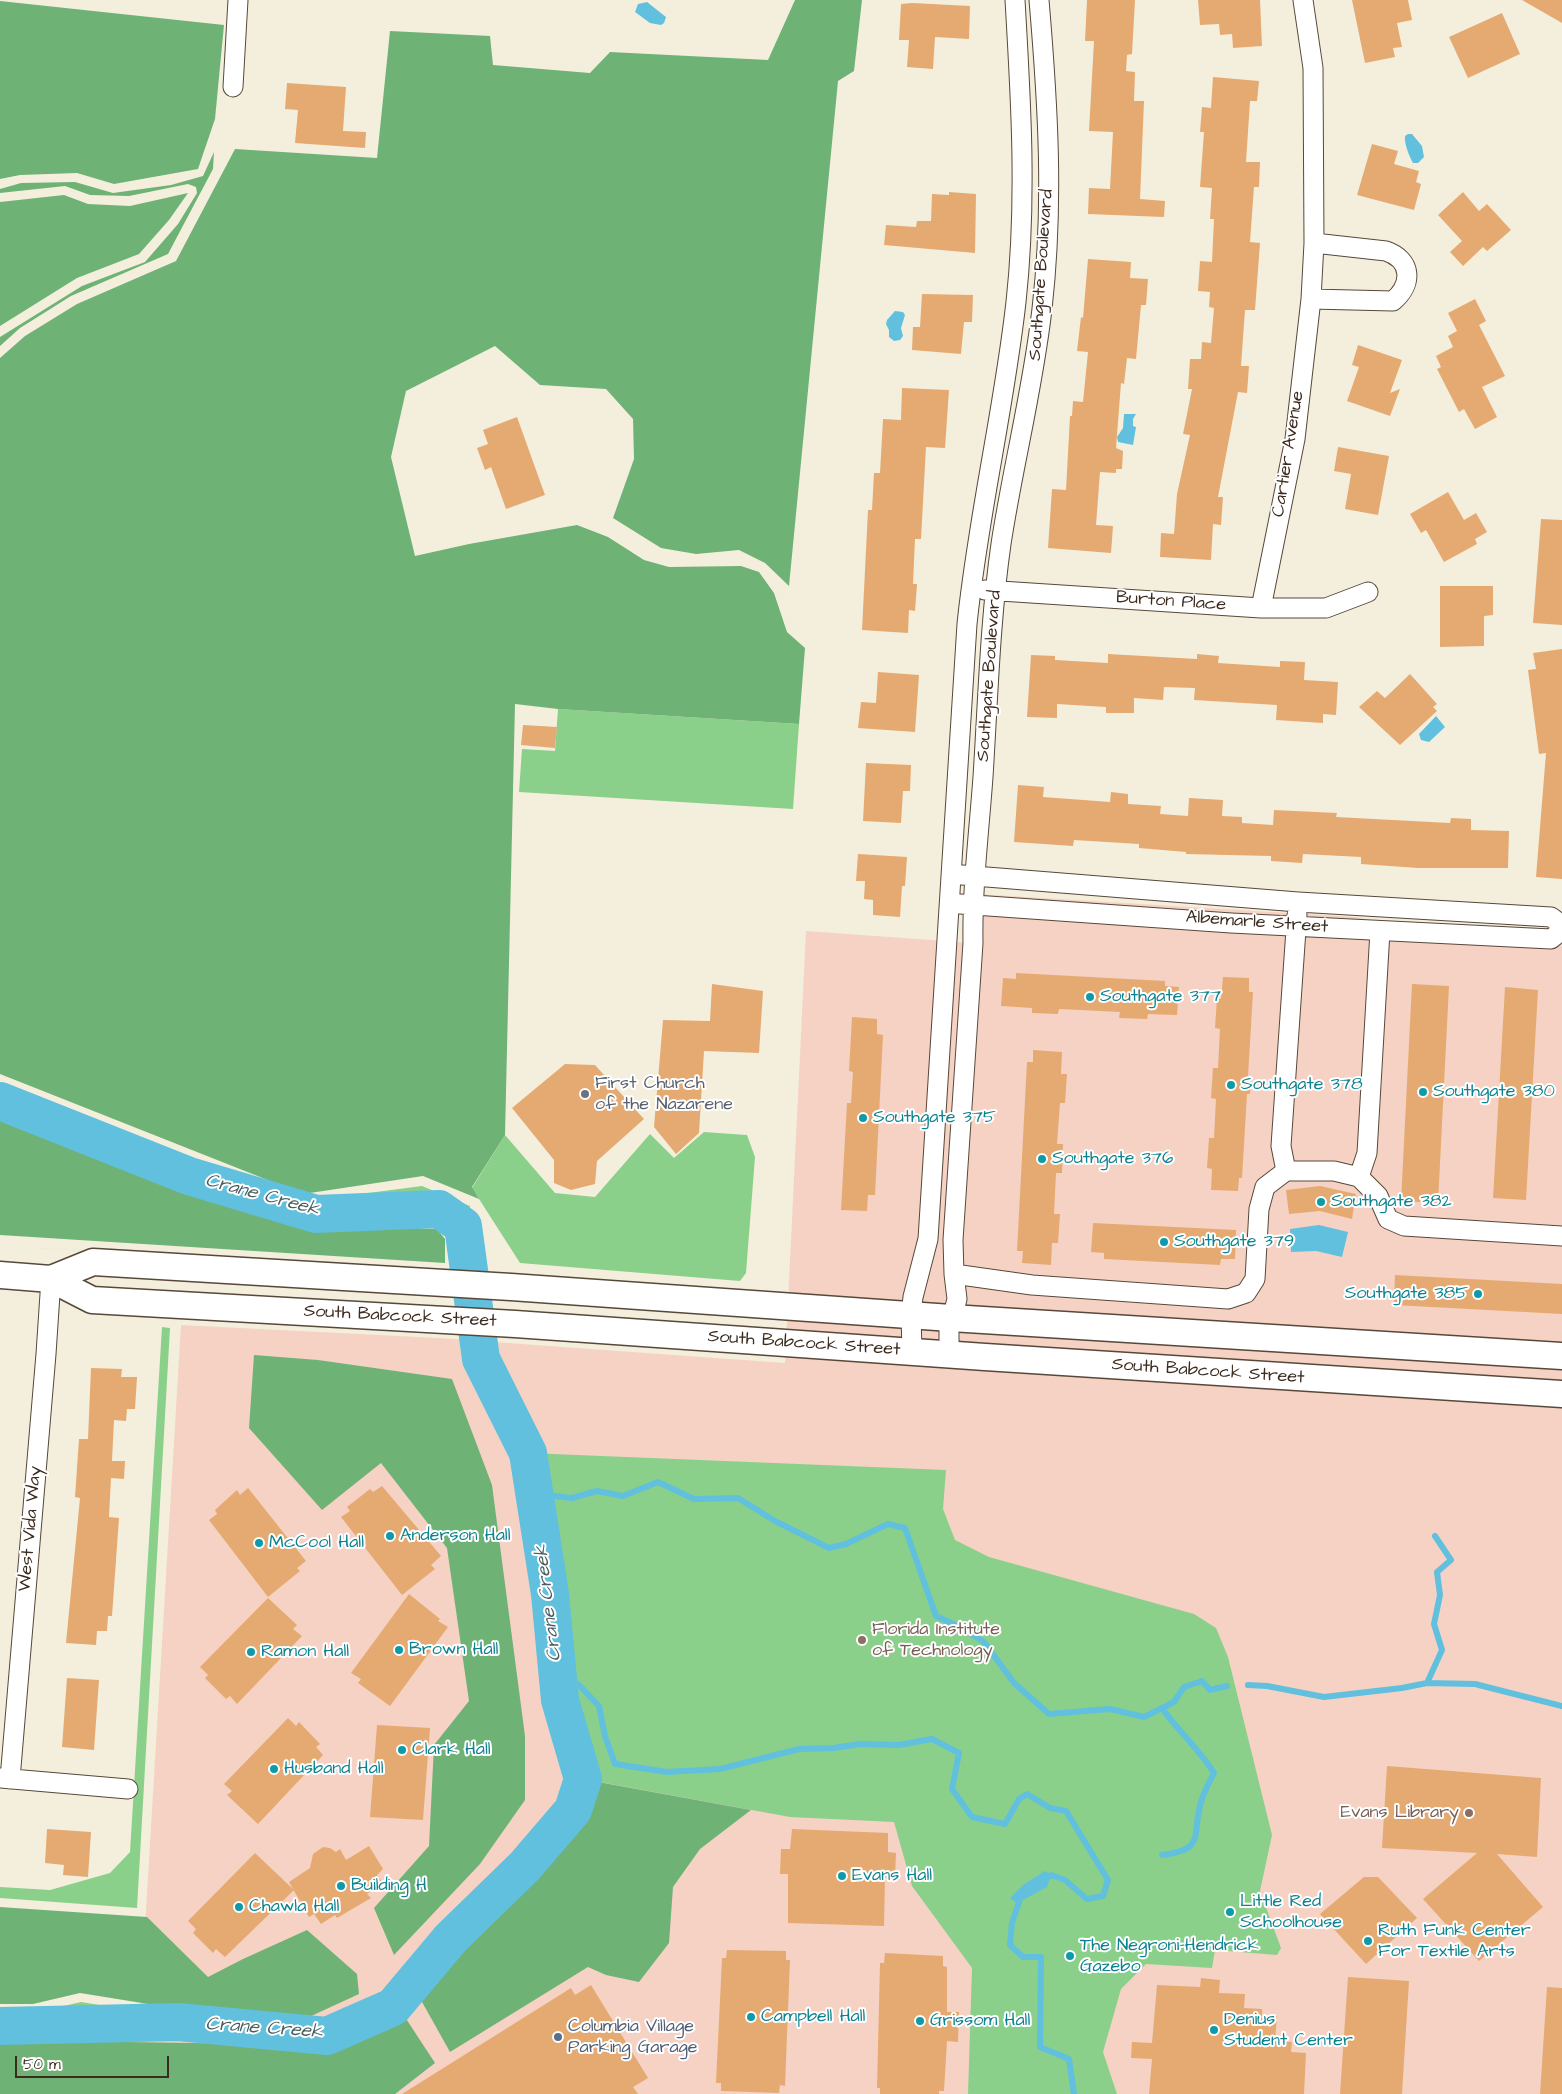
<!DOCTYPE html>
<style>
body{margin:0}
#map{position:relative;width:1562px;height:2094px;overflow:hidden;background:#f4efdc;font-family:"Architects Daughter",sans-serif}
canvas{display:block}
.scale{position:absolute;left:15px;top:2056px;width:154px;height:22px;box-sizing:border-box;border:2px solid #3b2a1e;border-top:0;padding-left:6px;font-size:15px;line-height:18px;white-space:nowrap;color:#3b2a1e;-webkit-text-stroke:4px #fff;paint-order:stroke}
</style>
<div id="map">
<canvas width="1562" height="2094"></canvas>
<div class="scale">50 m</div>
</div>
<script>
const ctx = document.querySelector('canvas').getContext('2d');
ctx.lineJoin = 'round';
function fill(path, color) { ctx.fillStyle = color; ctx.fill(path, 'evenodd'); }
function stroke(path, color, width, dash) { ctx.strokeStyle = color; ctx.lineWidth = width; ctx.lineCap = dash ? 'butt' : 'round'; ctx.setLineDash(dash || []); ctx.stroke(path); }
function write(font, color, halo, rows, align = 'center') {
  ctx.font = font + ' "Architects Daughter",sans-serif'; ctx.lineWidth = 4; ctx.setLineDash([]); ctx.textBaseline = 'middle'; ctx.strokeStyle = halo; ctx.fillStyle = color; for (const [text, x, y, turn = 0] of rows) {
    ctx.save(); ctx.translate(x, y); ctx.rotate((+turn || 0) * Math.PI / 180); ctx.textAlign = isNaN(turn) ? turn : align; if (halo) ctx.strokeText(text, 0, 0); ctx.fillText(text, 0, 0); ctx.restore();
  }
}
fill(new Path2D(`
 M976,894L1356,917L1381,923L1457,925L1562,931V2094H135L181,1325L439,1338L785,1363L806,931L973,943Z`), '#f6d2c4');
fill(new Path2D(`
 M558,709L799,724L793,809L519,792L522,749L555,751Z
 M0,1084L299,1202L422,1186L470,1206L468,1273L0,1246L444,1272L451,1270L455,1265L454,1236L440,1220L312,1215L298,1207L172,1172L0,1103Z
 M704,1132L747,1135L755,1157L746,1273L740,1281L520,1263L472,1188L505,1135L555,1193L595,1197L650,1134L674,1158Z
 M162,1327L170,1328L137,1908L0,1898V1887L50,1890L110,1873L130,1852Z
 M528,1453L946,1470L943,1509L955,1540L989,1557L1194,1614L1216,1628L1228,1657L1272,1835L1260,1891L1281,1948L1277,1955L1215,1950L1212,1968L1146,1964L1121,1989L1103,2052L1117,2094H968L972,1968L912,1886L894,1822L790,1817L583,1779L560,1700L550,1594Z
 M81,2002L131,2010L130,2034L0,2031V2013H33Z`), '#8ad08a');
fill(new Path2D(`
 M795,0H862L854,71L838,81L789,586L765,563L739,550L696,554L661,548L613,518L634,459L633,419L606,389L540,385L495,346L406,391L391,457L415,556L469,544L577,525L608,537L644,560L669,567L741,566L759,572L774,593L787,632L805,648L799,724L558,709L515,704L505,1135L472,1187L479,1199L423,1176L303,1194L0,1074V358L25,336L77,304L176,261L235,149L377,158L390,31L490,36L493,65L590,73L610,52L768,60Z
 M0,1L224,25L215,119L198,169L114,184L77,173L20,175L0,179Z
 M214,152L213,169L168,254L71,296L20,328L0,346V337L82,286L145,262L178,224L197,193L196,187L188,184L129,196L90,195L65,186L0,193V189L21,183L75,182L113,193L171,185L203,176Z
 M188,193L169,220L139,254L77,278L0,326V202L64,195L88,204L130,206Z
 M0,1113L168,1181L295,1216L309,1224L437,1229L445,1239V1263L0,1235Z
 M254,1355L318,1360L452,1379L492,1485L525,1736V1800L480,1864L394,1955L374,1908L429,1846L434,1745L469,1701L447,1548L381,1463L322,1510L249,1428Z
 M598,1782L751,1810L700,1849L673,1887L669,1943L639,1982L606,1975L588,1967L450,2052L417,1993L581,1825Z
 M0,1907L147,1917L208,1977L243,1959L307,1930L357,1974L359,1994L309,2017L204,2013L80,1993L33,2004H0Z
 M399,2008L435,2063L395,2094H0V2040L322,2045L364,2028Z`), '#6fb276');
fill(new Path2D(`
 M647,2L666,17L664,23L661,25L650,23L635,12L638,4Z
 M1408,134H1412L1422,146L1424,157L1418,163H1413C1409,156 1404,143 1405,136Z
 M895,311L903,312L905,315L901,328L903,336L900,340L894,341L889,337V330L886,324L887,320Z
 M1124,414H1136L1133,419V426L1136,427L1133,445L1118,442L1117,437L1123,428Z
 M1436,716L1445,727L1429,742L1421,740L1419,734Z
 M1319,1225L1348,1232L1342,1257L1316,1251L1291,1252L1290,1229Z
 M1045,1871L1051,1875L1047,1887L1017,1903L1010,1898L1023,1885Z`), '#60c0de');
stroke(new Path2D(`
 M537,1510L554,1496L572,1498L597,1491L623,1496L658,1482L694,1499L738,1498L775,1521L829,1548L846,1544L888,1524L905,1528L936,1616L960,1627L984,1642L1014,1683L1049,1714L1110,1709L1144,1717L1174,1702L1184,1687L1202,1681L1210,1690L1227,1686
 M558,1674L579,1685L599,1706L605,1736L615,1764L667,1772L720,1769L799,1749L833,1748L861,1744L899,1745L932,1739L959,1753L952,1789L972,1817L1005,1824L1019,1799L1027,1794L1050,1808L1066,1811L1108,1880L1103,1896L1087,1899L1065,1880L1051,1875L1046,1879
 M1427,1683L1442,1650L1434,1624L1440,1595L1437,1572L1451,1560L1435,1536
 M1248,1685L1267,1686L1324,1697L1402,1688L1427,1683L1475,1684L1562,1706
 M1162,1708C1178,1731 1199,1749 1214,1773C1209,1783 1202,1795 1200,1806C1192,1838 1205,1849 1162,1855
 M1021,1896L1012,1923L1010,1945L1023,1957H1041L1040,2047L1069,2059L1074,2094`), '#60c0de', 6);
stroke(new Path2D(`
 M0,1101L189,1176L316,1214L439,1209L463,1226L481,1359L528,1453L550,1594L560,1700L583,1779L573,1810L525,1866L451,1938L393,2007L327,2036L178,2022L0,2026`), '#60c0de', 38);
fill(new Path2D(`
 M1087,0H1135L1132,54L1127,55L1126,71L1135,72L1134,101H1144L1140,199L1165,201L1164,217L1088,214L1089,188L1110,189L1113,132L1089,131L1094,41H1085Z
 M1198,0H1260L1262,46L1233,48L1232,34L1220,35L1219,24L1200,25Z
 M1352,0H1408L1412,20L1397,23L1402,47L1393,48L1395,57L1365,63Z
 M1522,0H1562V23Z
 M912,3L970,6L969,39L935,37L933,69L907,67L909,40H899L901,4Z
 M1502,13L1520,54L1468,78L1449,37Z
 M1213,77L1259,81L1257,101H1250L1246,162H1260L1259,187H1254L1250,242L1260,243L1255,310H1245L1241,366H1249L1247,393L1238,392L1218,497H1223L1221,525L1213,524L1211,560L1160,557L1161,533L1174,534L1177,494L1190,435L1183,434L1192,389H1188L1190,359H1201L1202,342L1211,343L1214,308L1209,307L1210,292L1198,291L1200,261L1212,262L1214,219H1210L1212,188L1200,187L1204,132H1200L1202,107L1211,108Z
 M287,83L346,87L343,131L366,132L365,148L295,143L298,110L285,109Z
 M1372,144L1398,151L1394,164L1419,171L1416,182L1421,184L1414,210L1357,195Z
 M949,192L976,194L975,253L884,245L886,225L916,227L917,221H931L932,194L949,195Z
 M1463,192L1479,211L1487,204L1511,230L1487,251L1483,247L1463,266L1450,252L1462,241L1438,215Z
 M1088,259L1131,262L1130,278L1148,279L1146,305H1141L1136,359L1127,358L1124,384L1121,383L1116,448L1123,451L1122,469H1116V473L1100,472L1096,525L1113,526L1111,553L1048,548L1052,489L1066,490L1070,416H1072L1073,401L1083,402L1088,352L1077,351L1081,317L1083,318Z
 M922,294L973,295L972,322H964L961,354L912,350L913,327H920Z
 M1475,299L1486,321L1479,325L1505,376L1482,387L1497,417L1475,429L1464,409L1459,412L1437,369L1441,367L1436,356L1453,347L1448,336L1457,331L1448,313Z
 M1358,345L1402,360L1390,393L1400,389L1390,416L1347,401L1359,367L1352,365Z
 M902,388L949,390L945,448L926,447L921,539H915L913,584H917L915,611L909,610L908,633L862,630L868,510H872L874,473H880L883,419L901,420Z
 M517,417L545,495L506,509L491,467L485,470L477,448L488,444L483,430Z
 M1338,447L1389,456L1378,515L1345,509L1351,474L1334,471Z
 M1448,492L1464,520L1476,513L1487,532L1475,539L1477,544L1444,562L1426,530L1421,533L1410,514Z
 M1541,519L1562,520V625L1533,623Z
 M1440,586H1493V615L1484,616V646L1440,647Z
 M1562,649V879L1536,877L1546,753L1539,754L1528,670L1536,669L1533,653Z
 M1108,654L1197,659V654L1219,656L1218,663L1280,667V661L1305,662L1304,680L1338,682L1336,715L1323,714V723L1276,720L1277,705L1194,700L1195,688L1164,687L1163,700L1134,698V713H1106V707L1057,704V718L1027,717L1031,655L1055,656V660L1108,663Z
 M878,672L919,675L915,732L858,728L861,702L876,703Z
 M1410,674L1437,704L1433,707L1437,711L1400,745L1359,707L1377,691L1385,698Z
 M523,725L557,727L555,748L521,745Z
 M866,763L911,765L910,791H903L901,823L863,821Z
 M1018,785L1044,787L1043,797L1110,802L1111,792L1128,794V804L1161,806L1160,814L1188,816L1189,798L1223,800L1222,816L1242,817V823L1273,825L1274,810L1337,813L1336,817L1450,823L1451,818L1471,819V830L1509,831L1508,868H1418L1361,864V857L1303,854L1302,863L1271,861V856L1186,854V852L1139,848V844L1074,840L1073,846L1014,842Z
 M858,854L907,857L905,886H902L900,917L873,915V900L864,899L865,881H856Z
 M1016,973L1165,981V986L1179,987L1177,1015L1148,1014L1147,1019L1119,1018L1120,1012L1059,1009L1058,1014L1032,1013V1008L1001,1006L1003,978L1016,979Z
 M1223,977L1249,978V992H1253L1248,1076H1251L1250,1094H1247L1242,1178H1239L1238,1191L1211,1190L1212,1169L1207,1168L1209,1138H1214L1216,1099L1211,1098L1213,1068H1218L1220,1029L1215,1028L1217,998L1221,999Z
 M712,984L763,991L759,1053L704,1051L699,1133L676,1154L654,1127L663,1020L710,1021Z
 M1412,984L1449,986L1438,1203L1401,1201Z
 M1505,987L1538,990L1526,1200L1493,1198Z
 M852,1017L877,1019V1034L883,1035L875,1195H868L867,1211L841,1210L847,1103H851L853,1072L849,1071Z
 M1033,1050L1062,1052L1061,1074H1067L1065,1103H1060L1057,1144H1063L1062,1173H1056L1054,1214H1060L1058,1243H1052L1051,1265L1022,1263L1023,1251H1017L1027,1062H1033Z
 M565,1064L595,1065L644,1119L597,1161L595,1184L571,1190L554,1183V1160L512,1108Z
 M1320,1186L1356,1194L1352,1219L1320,1211L1289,1214L1286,1190Z
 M1093,1223L1236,1230L1235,1259H1221L1220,1265L1104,1259V1253L1091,1252Z
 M1395,1275L1562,1284V1314L1394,1305Z
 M91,1368L122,1369L121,1377H137L135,1409H127L126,1421L114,1420L112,1461H125L124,1479L111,1478L109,1517L119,1518L112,1616H108L107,1631H97L96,1645L66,1643L80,1498L75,1497L79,1439H88Z
 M382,1486L441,1556L431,1565L435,1569L402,1595L341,1517L350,1511L347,1507L370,1489L373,1492Z
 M248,1488L306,1561L297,1568L300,1571L268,1597L209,1520L217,1514L215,1510L237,1490L240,1495Z
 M409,1594L440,1619L438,1621L448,1627L390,1706L358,1683L361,1679L351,1673Z
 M268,1598L297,1625L293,1629L302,1636L237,1704L230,1696L226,1699L205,1678L208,1675L200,1667Z
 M67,1678L99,1680L94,1750L62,1747Z
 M288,1718L296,1726L299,1722L320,1744L316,1747L323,1755L258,1824L227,1795L232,1791L224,1784Z
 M377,1725L430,1728L423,1820L370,1817Z
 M1387,1766L1541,1778L1537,1857L1497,1854L1543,1907L1479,1961L1423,1899L1477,1853L1382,1848Z
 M47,1829L91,1832L88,1877L63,1875L64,1865L45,1863Z
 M792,1829L888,1833V1852L896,1853L895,1879L885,1878L884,1926L788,1923V1874H780L781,1849H790Z
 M369,1846L383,1869L377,1875L383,1883L367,1894L371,1898L337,1918L335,1915L321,1924L314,1914L309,1917L289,1882L310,1868L313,1854L323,1847L330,1848L336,1852L340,1849L346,1860Z
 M255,1853L294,1890L225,1957L216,1949L213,1953L193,1933L196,1929L188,1921Z
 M1364,1877H1378L1417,1918L1366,1964L1320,1914Z
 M727,1950L786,1951V1960H790L785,2086L780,2085L779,2093L721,2091V2083H716L722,1958H726Z
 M885,1953L943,1956V1966L947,1967V2012H959L958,2042L947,2041L944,2091H939V2094H880V2088H877L880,1963H884Z
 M1348,1977L1409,1981L1402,2094H1340Z
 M1201,1978L1220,1980L1219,1993L1245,1994L1244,2008L1262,2009V2015L1277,2016L1275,2041L1292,2042L1291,2052L1306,2053L1304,2094H1149L1152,2059L1131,2058L1132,2042L1152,2043L1157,1985L1200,1987Z
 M591,1985L648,2078L633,2087L638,2094H402L571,1988L575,1995Z
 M1547,1987L1562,1988V2094H1540Z`), '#e5aa71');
const street = new Path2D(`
 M233,87L238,0
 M1311,299L1393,301C1413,284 1412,260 1386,251L1314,243
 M985,590L1261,608H1326L1368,592
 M1261,608L1295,439L1311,299L1314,243L1313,68L1303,0
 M962,875L1298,902L1551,917L1562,925
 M960,904L1231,923L1551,939L1562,930
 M1297,915L1281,1146L1286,1171H1334L1359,1177L1378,1196L1388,1219L1404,1226L1562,1236
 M1359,1177L1367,1153L1380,931
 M954,1274L1032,1285L1228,1299L1246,1293L1255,1279L1259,1209L1265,1187L1286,1171
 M912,1352L911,1315L913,1297L928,1239L967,624C978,516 1004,410 1016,302C1027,202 1021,101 1015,0
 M949,1355V1331L957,1299L954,1274L953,1240L973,943C972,888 979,832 983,777C988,699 990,621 1001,544C1013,465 1033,389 1042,309C1054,204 1048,105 1039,0
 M0,1778L128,1789
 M10,1779L46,1354L51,1279`);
const secondary = new Path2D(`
 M0,1275L51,1279L92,1300L515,1324L985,1357L1562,1394
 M51,1279L93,1262L511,1287L951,1318L1562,1356`);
stroke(street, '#57483a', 21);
stroke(secondary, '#57483a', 29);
stroke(street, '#fff', 19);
stroke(secondary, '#fff', 26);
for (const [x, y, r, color] of [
 [1090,997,5,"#0f9aa8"],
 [1231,1085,5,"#0f9aa8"],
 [1423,1092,5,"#0f9aa8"],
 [585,1094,5,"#6b7280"],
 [863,1118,5,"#0f9aa8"],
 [1042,1159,5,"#0f9aa8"],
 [1321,1202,5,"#0f9aa8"],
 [1164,1242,5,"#0f9aa8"],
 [1478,1294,5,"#0f9aa8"],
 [390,1536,5,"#0f9aa8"],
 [259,1543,5,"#0f9aa8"],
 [862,1640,5,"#8d6e63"],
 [399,1650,5,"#0f9aa8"],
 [251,1652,5,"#0f9aa8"],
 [402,1750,5,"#0f9aa8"],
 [274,1769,5,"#0f9aa8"],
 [1469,1813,5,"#8d6e63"],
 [842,1876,5,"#0f9aa8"],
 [341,1886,5,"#0f9aa8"],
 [239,1907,5,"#0f9aa8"],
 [1230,1912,5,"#0f9aa8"],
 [1368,1941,5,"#0f9aa8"],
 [1070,1956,5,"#0f9aa8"],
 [751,2017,5,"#0f9aa8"],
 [920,2021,5,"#0f9aa8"],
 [1214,2030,5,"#0f9aa8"],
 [558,2037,5,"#5c6f8a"]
]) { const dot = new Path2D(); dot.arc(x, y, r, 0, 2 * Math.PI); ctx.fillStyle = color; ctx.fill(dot); stroke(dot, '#fff', 2); }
write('18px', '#3b2a1e', '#fff', [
 ["Southgate Boulevard",1042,275,-86],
 ["Cartier Avenue",1289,454,-81],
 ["Burton Place",1171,602,4],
 ["Southgate Boulevard",990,676,-86],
 ["Albemarle Street",1257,923,4],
 ["South Babcock Street",400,1317,3],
 ["South Babcock Street",804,1344,4],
 ["South Babcock Street",1208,1372,4],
 ["West Vida Way",31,1529,-85]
]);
write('18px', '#0d838f', '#fff', [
 ["Southgate 377",1100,997],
 ["Southgate 378",1241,1085],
 ["Southgate 380",1433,1092],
 ["Southgate 375",873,1118],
 ["Southgate 376",1052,1159],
 ["Southgate 382",1331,1202],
 ["Southgate 379",1174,1242],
 ["Southgate 385",1468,1294,"right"],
 ["Anderson Hall",400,1536],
 ["McCool Hall",269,1543],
 ["Brown Hall",409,1650],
 ["Ramon Hall",261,1652],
 ["Clark Hall",412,1750],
 ["Husband Hall",284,1769],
 ["Evans Hall",852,1876],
 ["Building H",351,1886],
 ["Little Red",1240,1902],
 ["Schoolhouse",1240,1923],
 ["Chawla Hall",249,1907],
 ["Ruth Funk Center",1378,1931],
 ["For Textile Arts",1378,1952],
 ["The Negroni-Hendrick",1080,1946],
 ["Gazebo",1080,1967],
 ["Campbell Hall",761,2017],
 ["Denius",1224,2020],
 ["Student Center",1224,2041],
 ["Grissom Hall",930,2021]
], 'left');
write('18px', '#5b616d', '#fff', [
 ["First Church",595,1084],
 ["of the Nazarene",595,1105]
], 'left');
write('18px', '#785e54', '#fff', [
 ["Florida Institute",872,1630],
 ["of Technology",872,1651],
 ["Evans Library",1459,1813,"right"]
], 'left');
write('18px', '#4e5e75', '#fff', [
 ["Columbia Village",568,2027],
 ["Parking Garage",568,2048]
], 'left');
write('italic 19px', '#485e61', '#fff', [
 ["Crane Creek",262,1196,15],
 ["Crane Creek",549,1603,-97],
 ["Crane Creek",264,2029,4]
]);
</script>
